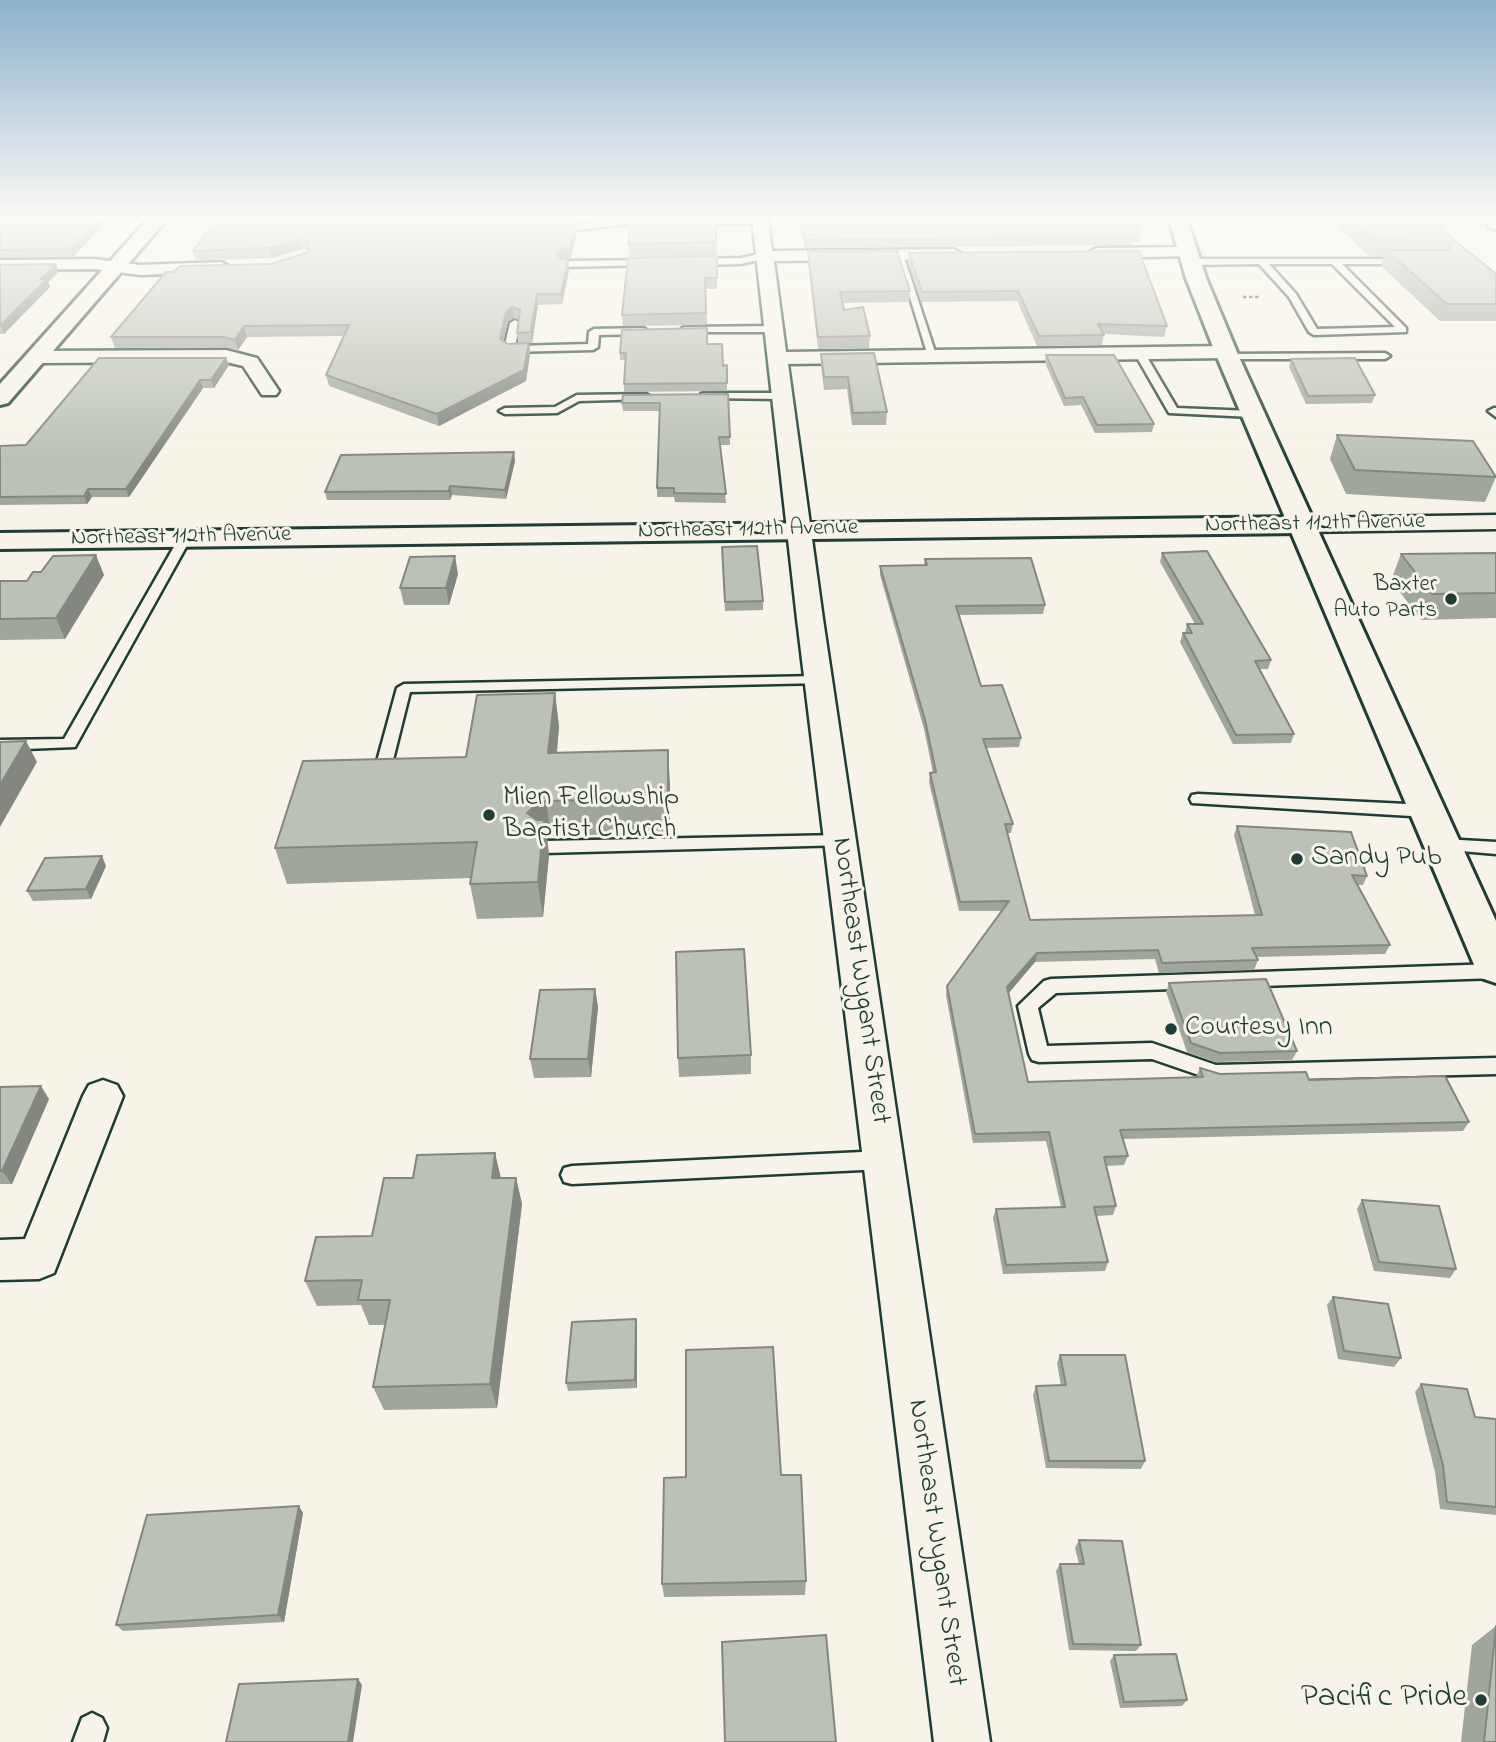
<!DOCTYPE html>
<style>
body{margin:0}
canvas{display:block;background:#f7f3e8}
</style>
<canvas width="1496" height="1742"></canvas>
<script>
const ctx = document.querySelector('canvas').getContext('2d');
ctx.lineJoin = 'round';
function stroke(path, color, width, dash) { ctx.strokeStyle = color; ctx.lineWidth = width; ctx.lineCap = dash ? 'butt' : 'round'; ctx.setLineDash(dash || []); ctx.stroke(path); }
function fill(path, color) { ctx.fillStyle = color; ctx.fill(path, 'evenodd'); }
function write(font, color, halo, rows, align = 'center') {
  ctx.font = font + ' "Indie Flower",sans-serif'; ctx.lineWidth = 6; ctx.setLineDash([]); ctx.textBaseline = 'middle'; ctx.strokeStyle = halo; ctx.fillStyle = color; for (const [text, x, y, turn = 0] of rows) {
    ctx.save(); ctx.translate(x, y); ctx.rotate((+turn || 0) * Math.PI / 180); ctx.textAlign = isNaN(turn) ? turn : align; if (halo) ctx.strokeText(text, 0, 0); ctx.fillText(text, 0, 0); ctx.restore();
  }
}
const lane = new Path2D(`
 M610,219L656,221L555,232L551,229Z
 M691,219H764V220L760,223L694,224Z
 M896,252L903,254L937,358L928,356Z
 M764,253L768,256L767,258L741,264L694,265L690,262L694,259L741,258Z
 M1409,259V263L1406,264H1342L1406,328V332L1314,335L1309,332L1289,297L1259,264L1191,265L1187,262L1191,259ZM1269,264H1332L1395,327L1317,329L1296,294Z
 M655,260L656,262L652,265L564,267L560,264L564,261Z
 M515,320L520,323L515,346L588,344L589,332L594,329L643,328L648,331L643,334L599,335L598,347L593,350L509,352L504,349L510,323Z
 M685,327L774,326L779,329L774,332H682V328Z
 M1136,352H1144L1177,408L1252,411L1258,414L1252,417L1169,413L1135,354Z
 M1228,354L1385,353L1390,356L1385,359H1224V355Z
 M705,393H782L787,396L782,399L701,398V394Z
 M646,394L651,397L650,399L579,401L557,413L505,414L499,411L505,408L555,407L577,395Z
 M1494,408H1496V417L1488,411Z
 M185,534L191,538L75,747L0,750V740L64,739L179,538Z
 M818,676L825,680L823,683L410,692L389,776L381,781L373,776L397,688L404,684Z
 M1198,794L1428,805L1436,811L1428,817L1192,803L1190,799L1192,795Z
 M840,835L846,837L849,841L846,845L544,853L535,847L544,841Z
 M1443,839L1496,842V854L1437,849L1434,845Z
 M1496,964V978L1056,993L1038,1008L1047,1046L1152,1043L1216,1065L1496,1058V1074L1216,1081L1152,1059L1039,1062L1032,1060L1029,1054L1018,1006L1044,981L1051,979Z
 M883,1151L891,1153L894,1160L891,1167L883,1169L572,1184L564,1182L561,1175L564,1168L572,1166Z
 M92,1713L102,1718L107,1728L103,1742H73L82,1718Z`);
const street = new Path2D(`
 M752,219H768L772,251L954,249L962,254L954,259L774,261L786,352L1226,346L1236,352L1226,358L788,364L823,619L990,1742H934L797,619Z
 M1484,219H1496V230L1490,228Z
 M1188,247L1196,252L1194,256L1096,258L1088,253L1096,248Z
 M94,259L140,265L221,262L230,267L221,272L140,275L94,269L0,270V260Z
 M226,350L257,358L279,391L276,395H262L243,366L226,362L37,363L27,357L37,351Z
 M1496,515V529L1302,532L1294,530L1290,525L1294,520L1302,518Z
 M103,1080L117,1085L123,1096L54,1273L39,1279L0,1280V1240L25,1239L83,1096L89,1085Z`);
const secondary = new Path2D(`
 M148,219H167L8,403L0,405V384Z
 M1302,517L1312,519L1316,525L1312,531L1302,533L0,549V533Z`);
const primary = new Path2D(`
 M1169,219H1187L1206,278L1239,357L1496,921V983L1481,978L1475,967L1217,357L1186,278Z`);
stroke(lane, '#1f3d34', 5);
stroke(street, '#1f3d34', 5);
stroke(secondary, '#1f3d34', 6);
stroke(primary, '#1f3d34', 6);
stroke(new Path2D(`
 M1243,297H1259`), '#1f3d34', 2.5, [3.5, 2.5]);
fill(lane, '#f7f3e8');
fill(street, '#f7f3e8');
fill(secondary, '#f7f3e8');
fill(primary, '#f7f3e8');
fill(new Path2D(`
 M0,219H109L73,257L0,258Z
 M217,219H580L579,221L516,223L514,225L576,224L577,233L571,258L562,259L569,270L562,304L538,305L532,343H518L517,333L519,320L514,318L507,322L503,341L508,344L529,343L530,354L526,381L439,426L329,386L326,375L344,336L247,337L238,350L226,347L115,348L111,337L271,264L309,252V251L303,249L272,258L196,261L193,251Z
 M716,219L717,256L629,257L628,244Z
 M799,219H1137L1140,233L1139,242H1132L1131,245L805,248Z
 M1330,219H1488L1486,226L1437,227L1496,274V321H1440L1381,266L1384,256H1369Z
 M808,252L910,291L909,302L843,303L844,310L870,336L869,348L818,349L808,263Z
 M909,253L1167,326L1164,337L1104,334L1102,345L1037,346L1017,301L921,302L908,262Z
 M717,256V289H706L707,325L623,326L622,315Z
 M0,265L58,272L48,282L50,287L4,334H0Z
 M707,344L723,366L727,365V391L624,392V384L626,360H620V353Z
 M821,354L887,412L886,425H852L847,389L824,390L821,366Z
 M1046,355L1154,424L1152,432L1095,433L1081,405L1064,406L1045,363Z
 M226,358L229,365L214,388H203L129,497H92L87,504L0,505V446L26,445Z
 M1291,359L1375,395L1372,403L1306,404L1289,367Z
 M728,394L730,445H720L726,503L675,502L674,497H657L659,411H623L622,403Z
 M1337,435L1496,477L1485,502L1346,494L1330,459Z
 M515,461L506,499L452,495L450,500H327L325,492Z
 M722,547L763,601V610L725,611Z
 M1162,553L1271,660L1268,669H1259L1294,734L1291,743L1233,744L1180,642L1183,633H1185L1187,624H1195L1160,562Z
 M1496,553V618L1421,620L1391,580L1401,554Z
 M925,559L1045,605L1043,614L958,615L981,686L1021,738L1019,747L986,748L1013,824L1011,833H1007L1030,920L1255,915L1234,835L1237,826L1367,876L1363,885H1358L1390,945L1385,954L1256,957L1258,960L1254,970L1159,973L1155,959L1035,962L1009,993L1028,1082L1196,1077L1200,1068L1220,1074L1309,1080L1469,1122L1463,1131L1123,1139L1128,1156L1124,1165L1106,1166L1116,1206L1113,1215L1096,1216L1108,1262L1105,1271L1003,1274L993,1218L996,1209L1061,1207L1046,1141L973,1143L946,995L947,986L1002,911H959L929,782L930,773H933L924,729L880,575V566L924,565Z
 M458,574L449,605H404L400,588Z
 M104,575L65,639L0,640V581H27Z
 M555,693L559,727L557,753L670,785V833L551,836L547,838L549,855L543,917L477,919L470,884L471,878L287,884L275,848L466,757Z
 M106,866L91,899L33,901L27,891Z
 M1169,983L1297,1051L1292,1060L1216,1062L1187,1052L1166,992Z
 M595,989L598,1007L591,1077L534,1078L530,1059Z
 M751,1055V1074L679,1077L678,1058Z
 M0,1087L49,1099L12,1184H0Z
 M495,1153L501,1178H516L522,1204L497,1408L384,1410L373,1387L385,1325H369L361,1305L317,1306L305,1281L372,1236L413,1178Z
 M1362,1200L1456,1269L1450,1278L1374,1271L1357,1209Z
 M1333,1297L1401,1358L1394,1367L1338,1359L1327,1305Z
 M636,1319L637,1327V1388L568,1391L566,1383Z
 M1060,1355L1145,1461L1141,1469L1046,1468L1033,1395L1036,1386H1061L1057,1363Z
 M1421,1384L1475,1417L1496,1419V1515L1440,1509L1435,1472L1415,1392Z
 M781,1475L806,1581L805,1595L664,1597L662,1584Z
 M303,1513L284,1622L123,1631L116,1625Z
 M1079,1540L1141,1645L1136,1651L1069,1650L1056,1571L1060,1564H1079L1075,1548Z
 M1496,1626V1742H1461L1472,1645Z
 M1114,1655L1187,1700L1182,1706L1120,1708L1110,1661Z`), '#a1a69d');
fill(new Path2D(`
 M100,219H109L73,257L71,249Z
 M508,219H515L516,223L509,229Z
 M576,224L577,233L571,258L562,259L557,264L556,254Z
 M301,240L303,249L272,258L269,248Z
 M568,260L569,270L562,304L561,294Z
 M56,264L58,272L48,282L50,287L4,334L1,326L41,279Z
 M537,294L538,305L532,343L531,332Z
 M512,307L514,318L507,322L502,350L500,339L506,312Z
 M244,326L247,337L238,350L235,340Z
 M529,343L530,354L526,381L439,426L437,414Z
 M226,358L229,365L214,388L211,380Z
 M200,380L203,388L129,497L126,489Z
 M514,452L515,461L506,499L505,490Z
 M450,486L452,495L450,500L449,491Z
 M88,489L92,497L87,504L84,496Z
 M96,555L104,575L65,639L56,618Z
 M455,556L458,574L449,605L446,588Z
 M555,693L559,727L553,788L548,753Z
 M26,741L37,762L0,827V785Z
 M668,750L670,785V833L668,798Z
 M546,801L551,836L547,838L549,855L543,917L527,813L537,804Z
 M102,856L106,866L91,899L86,889Z
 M1037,953L1035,962L1005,997L1007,987Z
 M595,989L598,1007L591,1077L588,1059Z
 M41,1086L49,1099L12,1184L2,1171Z
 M495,1153L501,1180L492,1178Z
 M516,1178L522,1204L497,1408L490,1384Z
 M636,1319L637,1327V1388L635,1380Z
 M299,1506L303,1513L284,1622L278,1615Z
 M358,1679L362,1685L353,1742H348Z`), '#83877f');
const building = new Path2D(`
 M0,219H100L71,249L0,250Z
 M217,219H508L515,225L576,224L570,248L561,249L556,254L561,259L568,260L561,294H537L531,332L517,333L520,310L512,307L506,312L500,339L508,344L529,343L524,370L437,414L326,375L349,325L244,326L235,340L223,337H111L166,272H173L181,266L271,264L309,252V242L301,240L269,248L193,251Z
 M631,219H716V242L628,244Z
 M801,219H1137L1140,233L1132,234L1133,237L805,240Z
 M1351,219H1428L1496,274V304H1447L1386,250H1450L1452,242L1374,240Z
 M897,251L910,291L840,292L844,310L863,307L870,336L818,337L808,252Z
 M1139,251L1167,326L1098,324L1104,335L1039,336L1018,291L922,292L909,253Z
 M717,256V278H705L706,313L622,315L628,258Z
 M56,264L41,279H47L0,326V265Z
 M707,328V344H722L723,366L727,365V383L624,384L626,353H620L622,330Z
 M874,353L887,412L853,413L848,377H824L821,354Z
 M1046,355H1114L1154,424L1097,425L1083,397L1065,398Z
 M99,358H226L211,380H200L126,489H88L84,496L0,497V446L26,445Z
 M1355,358L1375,395L1308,396L1291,359Z
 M728,394L730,437H719L726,494L674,493V488H657L660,403H622L623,395Z
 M1337,435L1473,441L1496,477L1355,470Z
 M514,452L505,490L450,486L449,491L325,492L341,455Z
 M757,546L763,601L725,602L722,547Z
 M1207,551L1271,660L1255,661L1294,734L1236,735L1183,633H1192L1187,624H1203L1162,553Z
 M1496,553V593L1432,594L1401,554Z
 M96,555L56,618L0,619V581H27L33,572H41L53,556Z
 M455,556L446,588H400L410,557Z
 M1031,558L1045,605L956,606L981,686L1002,685L1021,738L983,739L1013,824H1005L1030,920L1262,915L1237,826L1351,832L1367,876L1352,875L1390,945L1252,948L1258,960L1162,963L1158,950L1037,953L1007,987L1028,1082L1203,1077L1200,1068L1220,1074L1306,1072L1309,1080L1445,1076L1469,1122L1120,1130L1128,1156L1104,1157L1116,1206L1094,1207L1108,1262L1006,1265L996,1209L1065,1207L1049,1132L975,1134L947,986L1009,901L960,902L930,773L936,772L925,720L880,566L927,565L925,559Z
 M555,693L548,753L668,750V798L546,801L537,804L527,813L537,820H544L538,882L470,884L477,842L275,848L303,761L466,757L477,695Z
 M26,741L0,785V742Z
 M102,856L86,889L27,891L45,858Z
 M744,949L751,1055L678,1058L676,952Z
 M1266,979L1297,1051L1220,1053L1191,1043L1169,983Z
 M595,989L588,1059H530L540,990Z
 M41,1086L2,1171H0V1087Z
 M495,1153L492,1178H516L490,1384L373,1387L390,1300H358L362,1280L305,1281L316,1237L372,1236L384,1178H413L417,1155Z
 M1362,1200L1439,1206L1456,1269L1379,1262Z
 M1333,1297L1388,1304L1401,1358L1344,1351Z
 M636,1319L635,1380L566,1383L572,1322Z
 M773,1347L781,1475H801L806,1581L662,1584L664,1478L686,1477V1350Z
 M1060,1355H1125L1145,1461H1049L1036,1386L1066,1385Z
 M1421,1384L1467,1389L1475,1417L1496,1419V1507L1447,1502L1443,1465Z
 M299,1506L278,1615L116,1625L147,1515Z
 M1079,1540L1122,1541L1141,1645L1073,1644L1060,1564H1084Z
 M1496,1626V1742H1484Z
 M826,1635L836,1742H725L722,1642Z
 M1176,1654L1187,1700L1124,1702L1114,1655Z
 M358,1679L348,1742H226L239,1684Z`);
fill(building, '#bbc1b6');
stroke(building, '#83877f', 2);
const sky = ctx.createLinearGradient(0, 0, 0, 463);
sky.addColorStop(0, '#8db1cc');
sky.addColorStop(0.47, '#fbfaf5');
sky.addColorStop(1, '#fbfaf500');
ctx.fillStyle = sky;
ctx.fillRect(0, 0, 1496, 463);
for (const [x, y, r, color] of [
 [1451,599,7,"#1f3d34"],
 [489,815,7,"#1f3d34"],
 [1297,859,7,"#1f3d34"],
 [1171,1029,7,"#1f3d34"],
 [1481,1700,7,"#1f3d34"]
]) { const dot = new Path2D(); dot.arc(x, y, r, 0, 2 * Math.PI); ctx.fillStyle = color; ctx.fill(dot); stroke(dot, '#f7f3e8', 2.5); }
write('23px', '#1f3d34', '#f7f3e8', [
 ["Northeast 112th Avenue",1315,525,-1],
 ["Northeast 112th Avenue",748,531,-1],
 ["Northeast 112th Avenue",181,538,-1]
]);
write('23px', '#1f3d34', '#f7f3e8', [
 ["Baxter",1437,586],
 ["Auto Parts",1437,612]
], 'right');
write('28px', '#1f3d34', '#f7f3e8', [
 ["Mien Fellowship",503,799],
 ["Baptist Church",503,831],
 ["Sandy Pub",1311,859],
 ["Courtesy Inn",1185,1029]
], 'left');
write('28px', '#1f3d34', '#f7f3e8', [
 ["Northeast Wygant Street",859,981,82],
 ["Northeast Wygant Street",935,1543,82]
]);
write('33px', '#1f3d34', '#f7f3e8', [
 ["Pacific Pride",1467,1700]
], 'right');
</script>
